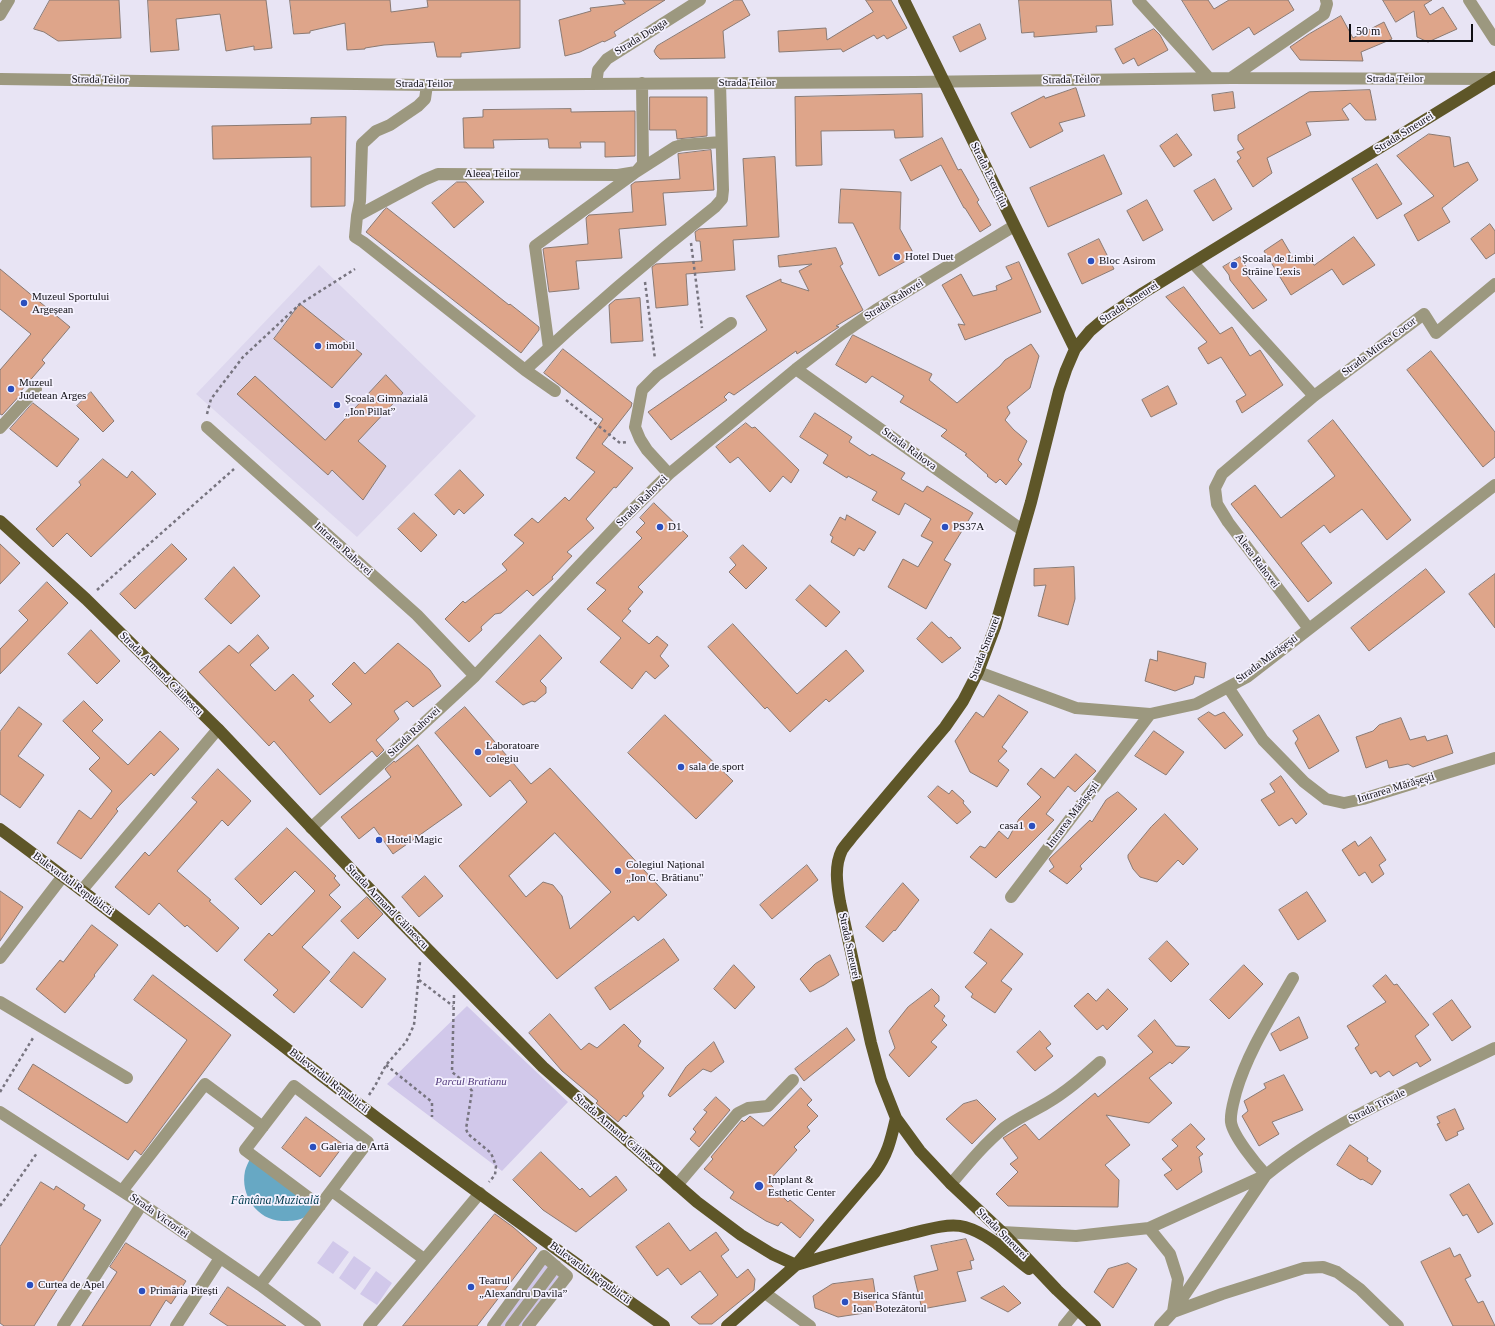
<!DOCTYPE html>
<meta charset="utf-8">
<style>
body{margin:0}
#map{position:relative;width:1495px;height:1326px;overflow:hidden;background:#e8e4f4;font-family:Georgia,serif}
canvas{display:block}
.scale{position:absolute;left:1349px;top:24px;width:124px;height:18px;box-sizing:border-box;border:2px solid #0f0e13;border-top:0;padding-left:5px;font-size:12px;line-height:14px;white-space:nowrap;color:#0f0e13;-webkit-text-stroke:3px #f5f2ff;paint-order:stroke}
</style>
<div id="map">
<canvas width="1495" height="1326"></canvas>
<div class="scale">50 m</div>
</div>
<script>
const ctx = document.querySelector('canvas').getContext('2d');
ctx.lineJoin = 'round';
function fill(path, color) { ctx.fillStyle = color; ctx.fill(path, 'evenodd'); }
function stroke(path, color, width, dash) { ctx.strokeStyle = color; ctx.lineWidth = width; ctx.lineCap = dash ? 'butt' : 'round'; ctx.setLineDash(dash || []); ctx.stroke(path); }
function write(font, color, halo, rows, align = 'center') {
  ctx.font = font + ' Georgia,serif'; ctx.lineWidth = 3.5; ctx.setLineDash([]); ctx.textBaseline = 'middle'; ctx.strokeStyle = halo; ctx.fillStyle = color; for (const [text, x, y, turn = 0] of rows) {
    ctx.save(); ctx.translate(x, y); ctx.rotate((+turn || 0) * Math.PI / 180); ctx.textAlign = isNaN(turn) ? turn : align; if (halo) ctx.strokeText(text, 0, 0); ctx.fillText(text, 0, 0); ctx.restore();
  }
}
fill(new Path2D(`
 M319,265L476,416L357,537L196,394Z`), '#ddd7ee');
fill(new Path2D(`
 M467,1006L568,1102L502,1171L387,1084Z
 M333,1241L349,1252L333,1274L317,1263Z
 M354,1256L371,1268L355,1290L339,1278Z
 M544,1259L553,1266L509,1326H496Z
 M556,1269L565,1276L525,1326H514Z
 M376,1271L392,1283L377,1305L360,1294Z`), '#d1c8ea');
fill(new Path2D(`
 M250,1159L315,1208C312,1211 308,1216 303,1218C297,1221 289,1221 282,1221C257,1220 240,1195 245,1171C246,1167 248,1163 250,1159Z`), '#67a8c4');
const building = new Path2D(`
 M50,0H119L121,38L58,41L44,32L34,29Z
 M148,0H266L272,48L254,50V46L226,51L220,14L176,19L179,50L151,52Z
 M290,0H390L391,12L428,7L427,0H520V48L461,53V57H437L434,42L384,45L365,48V49L347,50L345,23L310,31V33L294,34Z
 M623,0H665L614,32L616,36L604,42L603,41L580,52L565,56L559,20L591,11L590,8L625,4Z
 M735,0H742L750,15L723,31L725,58L660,59L656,55L654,51L657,46Z
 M866,0H891L907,28L887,39L884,35L877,39L874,35L843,52L841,49L779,52L778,31L826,28L827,40L873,12Z
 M1019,0H1111L1113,25L1096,26L1097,32L1034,37V32L1022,33Z
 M1182,0H1208L1214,9L1229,0H1288L1294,10L1254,35L1249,27L1213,50Z
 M1383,0H1432L1424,5L1430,15L1443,7L1457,29L1428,42L1417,37L1414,11L1396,22Z
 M1341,16L1353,38L1384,22L1392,39L1361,52L1363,61L1300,60L1290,47L1309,34Z
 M980,24L986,39L960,52L953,37Z
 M1154,29L1160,35L1168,50L1138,66L1134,58L1123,64L1115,49Z
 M1076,88L1085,116L1059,123L1063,131L1030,148L1011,113L1044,96L1045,98Z
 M1370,90L1376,120H1365L1350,103L1342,109L1349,120L1306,122L1311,135L1267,158L1272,173L1253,187L1237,161L1241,158L1237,152L1244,149L1238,140V135L1309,92Z
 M1233,92L1235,108L1214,111L1212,95Z
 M922,94L923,137L895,138L894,130L821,131L822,165L796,166L795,97Z
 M650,97H707V136L677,139L676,130H650Z
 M571,109V112L635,111V156L605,157V142H580L581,148H549L548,139L493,140L494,148H464L463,118L483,117V110Z
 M346,117L345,206L311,207V157L213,159L212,126L311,124V118Z
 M1177,134L1192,155L1174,167L1160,146Z
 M1429,134L1450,137L1454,167L1468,162L1478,180L1442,208L1450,222L1418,241L1404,215L1434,196L1397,156Z
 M942,138L958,170L961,169L979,200L977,202L991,225L980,232L965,208H964L941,165L911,181L900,160Z
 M711,150L714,190L663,193L666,225L619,229L622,258L576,261L579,289L549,292L543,249L545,248L588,244L586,218L589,215L633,212L631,185L635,182L680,179L678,154Z
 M1104,155L1122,194L1048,227L1030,188Z
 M775,157L779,237L733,240L735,270L686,274L688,305L656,308L652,267L656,264L702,261L700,241H696L695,232L699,229L747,226L743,159Z
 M1377,164L1402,204L1377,219L1352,179Z
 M1215,179L1232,209L1213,221L1194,191Z
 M457,182H466L484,202L454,228L432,203Z
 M841,189L901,192L900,229L915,256L879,276L853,223H839Z
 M1147,200L1163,230L1143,241L1127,211Z
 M387,208L509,305L510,304L539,327V330L521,353L366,232L384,210Z
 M1490,224L1495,231V253L1486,259L1471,239Z
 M1354,237L1375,265L1343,285L1332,269L1291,295L1264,251L1282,239L1295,261L1307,253L1314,265Z
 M1099,239L1114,269L1082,284L1068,254Z
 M836,248L843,264L840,266L863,310L836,326L839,327L797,354L796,351L734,395L729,392L724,397L727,400L671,440L648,412L767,330L746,296L781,279V282L809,291L799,271L812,264L779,267L778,256Z
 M1240,257L1247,268L1245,273L1267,300L1253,309L1230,280L1229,275L1223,267Z
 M1019,262L1041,312L965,340L958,324L965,325L942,285L961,274L973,296L997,290L996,286L1012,279L1006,267Z
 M0,269L70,327L42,360L45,363L20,392L22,393L2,415L0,414V370L31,334L0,309Z
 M1184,287L1220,334L1232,327L1250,356L1260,350L1283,385L1242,413L1236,401L1246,395L1221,357L1208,364L1198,348L1207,342L1166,297Z
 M640,298L643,341L611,343L609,305L615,300Z
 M300,304L362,354L332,388L274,339Z
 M853,335L932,374L929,380L957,403L1000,366L1005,360L1031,344L1039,356L1030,388L1007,407L1010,413L1005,420L1014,430L1027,441L1018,460L1022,464L1006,485L1000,479L996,483L987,476L988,475L965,455L967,454L941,436L947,430L900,402L904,396L872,376L866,383L836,365Z
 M563,349L632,403L631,407L602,444L633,468L616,488L614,487L586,519L594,528L567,552L572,556L552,577L553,579L533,596L527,590L501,613L495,614L481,627L482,630L469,642L445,619L463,601L465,603L507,570L502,564L524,543L514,535L532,518L538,523L565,497L569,501L595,472L576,458L603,419L544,373Z
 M1431,351L1495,432V457L1483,467L1407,370Z
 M386,375L403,393L358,441L386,466L363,500L332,470L328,475L237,394L255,376L325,440Z
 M1168,386L1177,404L1151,417L1142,400Z
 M91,392L114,421L103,432L77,406Z
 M33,403L79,439L57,467L10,429Z
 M815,413L852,437L849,442L870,456L872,454L905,473L901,479L923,492L927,486L973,513L944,560L951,564L926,609L888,587L903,559L918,567L933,542L921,536L931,519L905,503L899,515L872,500L877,492L848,476L847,478L823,463L828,455L800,437Z
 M1333,420L1411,520L1387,540L1362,509L1330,533L1324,525L1301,543L1332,583L1308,602L1231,504L1255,485L1281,518L1335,476L1308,441Z
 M746,423L752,428L755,427L799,470L791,483L783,476L770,492L738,457L730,463L716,447Z
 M103,459L127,478L132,471L156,494L91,557L67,533L53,547L36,529L81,485L79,482Z
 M460,470L484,495L464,514L459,509L454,515L435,495Z
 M654,503L688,536L638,587L643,592L628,609L631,611L622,621L649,644L657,636L668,645L660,656L669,666L655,679L646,671L632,689L600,662L621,638L587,609L606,590L596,583L642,538L636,532L645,523L640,518Z
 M414,513L437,535L421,552L398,529Z
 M847,515L876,532L864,551L859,548L854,556L831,542L833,537L830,535L840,517L845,520Z
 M0,544L20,563L0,584Z
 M172,544L187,559L135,609L120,594Z
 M743,545L767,568L746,589L729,572L736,565L730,558Z
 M234,567L260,596L231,624L205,599Z
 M1074,567L1075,599L1068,625L1038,616L1046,585L1034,586V569Z
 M1426,569L1445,592L1369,651L1351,628Z
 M1495,574V628L1469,594Z
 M47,582L68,603L0,674V649L28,620L19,611Z
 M810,585L840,612L826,627L796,600Z
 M932,622L949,638L951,637L961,648L942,663L917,639Z
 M733,624L797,694L846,650L864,671L829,702L826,699L790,732L767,707L765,709L708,647Z
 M91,630L120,661L97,684L68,654Z
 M258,635L269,648L250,665L275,691L293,674L314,696L309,700L330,723L352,704L332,684L354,662L365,674L398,643L430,670L441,686L413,707L407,701L394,711L399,719L376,740L384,750L377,757L372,751L320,795L274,741L269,746L199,672L229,645L238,653Z
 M540,635L562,658L540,681L546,687V693L535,702L532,701L523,705L496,682Z
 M1158,651L1206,663L1204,678L1195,676L1193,684L1175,691L1145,681L1150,659L1157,661Z
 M999,695L1028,712L1002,747L1007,751L998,761L1009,770L997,787L970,772L955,741L976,712L983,717Z
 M84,701L103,720L92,731L128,765L160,731L179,749L154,776L151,773L116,809L118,811L81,859L57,843L79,810L91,819L112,791L89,769L100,758L63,721Z
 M19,707L42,724L18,756L44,775L20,808L0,794V732Z
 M465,707L531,784L550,768L667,895L638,921L634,916L557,979L459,866L527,802L510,780L490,797L435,733ZM555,833L611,892L570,929L562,896L553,885L543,882L526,897L509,876Z
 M1209,712L1215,716L1224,712L1243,735L1225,749L1198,719Z
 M665,715L733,781L696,819L628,753Z
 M1319,715L1339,751L1309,769L1295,743L1298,739L1293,731Z
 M1401,718L1410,740L1425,736L1427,741L1447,735L1453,753L1413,767L1408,764L1389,768L1387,760L1366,768L1356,737L1373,731L1379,725Z
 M1154,731L1184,752L1166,775L1135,756Z
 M418,745L462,805L393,854L374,827L359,839L341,817L391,777L385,769L394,761L395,762Z
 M1076,754L1096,771L1075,792L1068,786L1046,814L1054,820L996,878L970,857L980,846L985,848L999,831L1008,839L1019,819L1041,797L1027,784L1041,768L1054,778Z
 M218,769L251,801L228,826L222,820L177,871L211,900L209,901L239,928L217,952L187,925L185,927L159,903L149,915L115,887L145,852L149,856L197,802L192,798Z
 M1281,776L1307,814L1296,824L1292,818L1279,826L1261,800L1275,792L1270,784Z
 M938,786L949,794L952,790L964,801L963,803L971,812L957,824L928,797Z
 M1118,792L1137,809L1080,866L1082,869L1067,884L1049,871L1054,867L1049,859L1090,820L1092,822L1106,800Z
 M1165,814L1198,849L1183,865L1178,860L1157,882L1140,877L1133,869L1128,858V855L1151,827Z
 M287,828L336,876L334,878L340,885L329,895L341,907L302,947L330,972L294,1013L273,995L278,990L244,960L269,933L272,936L315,891L295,871L261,905L235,879Z
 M1371,837L1386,860L1379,865L1384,874L1372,883L1365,872L1359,876L1342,850L1355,841L1358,846Z
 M807,865L818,880L772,919L760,905Z
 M425,876L443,896L419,917L402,897Z
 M903,883L919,900L895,931L894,930L883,942L866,927Z
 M0,891L23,907L0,941Z
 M1307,892L1326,921L1298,940L1279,910Z
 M367,897L383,914L358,939L341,921Z
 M92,925L118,945L94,975L95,976L65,1013L36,989L60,960L63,962Z
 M991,929L1023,954L1001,981L1012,989L995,1013L971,997L973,994L965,987L987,963L974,953Z
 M664,939L679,960L610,1010L595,988Z
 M1167,941L1189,964L1171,982L1149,959Z
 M354,952L386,979L362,1008L330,981Z
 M830,955L839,975L824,985L810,992L800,979L815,964Z
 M734,965L755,987L735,1009L714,989Z
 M1244,965L1263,984L1229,1019L1210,1000Z
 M153,975L231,1035L141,1155L135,1150L128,1160L18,1089L33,1064L127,1123L187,1040L134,1000Z
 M1386,975L1394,985L1397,984L1429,1025L1415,1036L1431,1060L1420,1067L1417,1062L1393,1076L1389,1071L1380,1077L1376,1071L1371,1074L1355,1048L1359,1045L1347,1026L1386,1002L1373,986Z
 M932,989L939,996V1001L934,1006L945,1016L942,1020L947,1025L931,1042L937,1047L909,1077L889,1055L895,1048L889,1031L908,1007Z
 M1108,989L1128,1009L1107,1030L1103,1025L1097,1030L1074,1006L1088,993L1096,1001Z
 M1452,1000L1471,1027L1452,1041L1433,1014Z
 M550,1014L581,1050L589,1043L597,1048L624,1024L641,1041L638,1046L664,1068L642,1093L644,1096L626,1117L624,1115L618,1122L596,1103L598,1101L562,1071L529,1033Z
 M1299,1017L1308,1038L1280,1051L1271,1034Z
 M1155,1020L1176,1046L1190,1047L1172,1064L1170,1062L1149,1078L1172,1103L1149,1123L1106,1115L1130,1145L1105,1165L1119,1180L1118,1207L1008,1206L996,1194L1018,1172L1010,1164L1018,1158L1003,1138L1025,1124L1039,1140L1095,1093L1098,1097L1153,1052L1138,1036Z
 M847,1028L855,1040L804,1081L795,1069Z
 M1040,1031L1051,1044L1046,1048L1053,1056L1035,1071L1017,1052Z
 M714,1042L724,1062L711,1072L703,1069L670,1097L668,1095L686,1067Z
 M1284,1075L1303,1110L1272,1122L1279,1134L1259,1146L1242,1116L1248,1111L1244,1101L1266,1088L1264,1084Z
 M801,1088L812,1100L807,1105L818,1116L807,1127L810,1131L794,1147L797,1150L768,1182L788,1202L790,1200L814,1220L800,1238L781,1222L778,1226L766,1221L730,1198L734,1192L704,1169L713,1159L711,1157L742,1120L744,1122L750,1116L763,1126Z
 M716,1097L730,1110L699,1147L690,1139L696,1132L693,1129L707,1112L704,1110Z
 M977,1100L996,1119L972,1144L946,1119L963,1104Z
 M1455,1109L1464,1129L1457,1132L1458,1135L1446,1141L1437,1124L1440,1123L1437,1117Z
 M306,1117L344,1145L320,1177L282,1148Z
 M1191,1124L1205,1139L1196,1147L1203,1154L1199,1157L1202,1172L1177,1190L1164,1175L1172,1170L1162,1159L1178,1146L1172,1140Z
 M1350,1145L1368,1158L1367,1161L1381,1171L1372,1185L1362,1179L1361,1180L1337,1165Z
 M541,1152L580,1190L582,1188L590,1197L616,1176L627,1190L576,1232L543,1210L513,1180Z
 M41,1182L54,1190L56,1186L85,1205L83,1209L101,1220L34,1326H4L0,1323V1247Z
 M1469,1184L1493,1224L1478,1233L1467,1214L1463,1216L1450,1195Z
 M495,1214L513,1227L537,1248L477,1326H403Z
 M669,1223L690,1251L716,1232L729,1250L721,1256L737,1278L748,1269L755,1279L754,1290L712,1324H699L691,1317L718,1295L700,1271L681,1285L668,1268L657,1276L636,1247Z
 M966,1239L974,1260L970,1261L972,1269L957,1272L966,1301L922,1309L914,1276L938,1270L931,1246Z
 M126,1243L186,1281L171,1304L166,1300L150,1326H82L117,1272L110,1267Z
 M1450,1248L1454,1257L1460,1254L1471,1276L1465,1279L1478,1303L1483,1301L1495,1326H1453L1421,1262Z
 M1128,1263L1137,1269L1113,1308L1094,1292L1108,1269Z
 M873,1279L878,1311L838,1317L815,1308L813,1296L832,1284Z
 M1004,1286L1021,1303L1008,1312L981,1298Z
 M228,1287L286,1326H228L210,1314Z`);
fill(building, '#dea58a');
stroke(building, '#8a7a73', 1);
stroke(new Path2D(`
 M691,243L702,328
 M645,282L655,359
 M566,400L620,443L627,442
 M207,414L211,399L243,357L300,304L355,269
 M97,590L234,469
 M419,980L453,1006
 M454,995L452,1072L468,1085L472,1091L466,1129L468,1134L491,1153L496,1166L495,1175L489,1182
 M386,1065L432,1102V1117
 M0,1092L33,1038
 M369,1095L375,1086L386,1065L406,1042L414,1025L420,962
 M0,1206L37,1153`), '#77747f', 2.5, [3, 3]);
stroke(new Path2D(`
 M1138,0L1209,78
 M1469,0L1495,40
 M0,15L9,0
 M1231,78L1324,14L1327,4L1326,0
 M0,79L427,85L914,82L1231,78L1495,79
 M596,84L598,70L607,59L700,0
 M357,216L360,201L362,144L376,131L390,125L418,106L425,99L427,85
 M1193,263L1314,396
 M549,348L535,246L636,172L675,147L682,145L721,142
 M796,369L1022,530
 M525,370C586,313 649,259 715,207L722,199L723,190L720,83
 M555,391L525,370L363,242L355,237L357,216L424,180L438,174L618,175L636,172L643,164L642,83
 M207,427L417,615L475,676
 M0,428L36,389
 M669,474L647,450L640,439L635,427L642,390L657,375L731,323
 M1309,629L1228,522L1217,504L1215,488L1222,474L1314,396L1424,314L1436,333L1495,284
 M978,672L1076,708L1150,714L1196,704L1247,677L1495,485
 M1228,687L1263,740L1304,782L1326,799L1344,803L1363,799L1495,758
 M311,828L475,676L627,515L669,474L796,369L843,333L876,310L1014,226
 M82,890L218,729
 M1011,897L1150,714
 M0,958L63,876
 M0,1002L127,1078
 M0,1112L142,1204L260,1285L315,1326
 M951,1184C967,1165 985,1143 1004,1128C1018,1118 1032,1112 1047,1103C1066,1092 1083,1077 1100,1062
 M677,1185L738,1113L748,1108L768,1106L793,1080
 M122,1191L205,1084L263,1127
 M332,1191L424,1259
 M1149,1228L1170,1254L1178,1279L1173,1312L1222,1294L1304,1268L1323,1267L1337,1272L1360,1289L1398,1326
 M1002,1232L1076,1236L1149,1228L1266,1175C1256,1164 1233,1136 1231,1122C1230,1112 1234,1101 1236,1092C1248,1051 1272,1015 1293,978
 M260,1285L368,1142L294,1086L245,1150L320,1206
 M765,1293L810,1326
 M63,1326L142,1204
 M176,1326L220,1258
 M369,1326L480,1193
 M493,1326L544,1256L567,1276L528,1326
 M511,1326L556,1266
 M1064,1326L1077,1310
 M1160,1326L1173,1312L1266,1175C1334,1120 1417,1086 1495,1048`), '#9c987f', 12);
stroke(new Path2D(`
 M904,0L1075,349
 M0,521L86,599L218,729L398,919L543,1067L697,1202L741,1235L772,1254L796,1265
 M0,829C128,923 251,1023 377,1118C472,1189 568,1258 664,1326
 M796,1265C832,1254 868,1244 905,1235C922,1231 948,1222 965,1227C989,1234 1009,1254 1029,1269
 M727,1326L796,1265L875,1172C888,1154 891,1139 896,1118
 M1095,1326L1057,1290L1002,1232L951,1184L920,1151L896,1118L881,1080L871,1043L840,902C837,885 834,866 842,850C845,845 849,841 852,837L945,727L963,701L978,672L995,627L1031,502L1059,391L1066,370L1075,349L1090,331L1104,319L1143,293L1495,77`), '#5e5628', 12);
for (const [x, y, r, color] of [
 [897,257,4,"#2b4fbe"],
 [1091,261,4,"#2b4fbe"],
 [1234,265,4,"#2b4fbe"],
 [24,303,4,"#2b4fbe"],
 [318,346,4,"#2b4fbe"],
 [11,389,4,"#2b4fbe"],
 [337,405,4,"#2b4fbe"],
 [660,527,4,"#2b4fbe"],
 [945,527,4,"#2b4fbe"],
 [478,752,4,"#2b4fbe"],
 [681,767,4,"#2b4fbe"],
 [1032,826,4,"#2b4fbe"],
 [379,840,4,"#2b4fbe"],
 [618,871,4,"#2b4fbe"],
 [313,1147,4,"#2b4fbe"],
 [759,1186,5,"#2b4fbe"],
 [30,1285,4,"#2b4fbe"],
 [471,1287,4,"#2b4fbe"],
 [142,1291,4,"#2b4fbe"],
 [845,1302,4,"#2b4fbe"]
]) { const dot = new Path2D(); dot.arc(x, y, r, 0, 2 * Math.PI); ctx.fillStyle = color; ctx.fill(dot); stroke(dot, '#f5f2ff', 1.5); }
write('11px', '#0f0e13', '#f5f2ff', [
 ["Strada Doaga",641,37,-32],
 ["Strada Teilor",1395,79],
 ["Strada Teilor",100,80,1],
 ["Strada Teilor",1071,80,-1],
 ["Strada Teilor",747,83],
 ["Strada Teilor",424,84],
 ["Strada Smeurei",1404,133,-32],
 ["Aleea Teilor",492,174],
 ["Strada Exercițiu",989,175,64],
 ["Strada Rahovei",894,300,-32],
 ["Strada Smeurei",1129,303,-33],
 ["Strada Mitrea Cocor",1379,347,-37],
 ["Strada Rahova",909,449,36],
 ["Strada Rahovei",642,501,-45],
 ["Intrarea Rahovei",343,549,42],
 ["Aleea Rahovei",1257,561,53],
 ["Strada Smeurei",985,648,-69],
 ["Strada Mărășești",1267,659,-36],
 ["Strada Armand Călinescu",161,674,45],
 ["Strada Rahovei",414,732,-43],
 ["Intrarea Mărășești",1396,788,-17],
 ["Intrarea Mărășești",1073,815,-53],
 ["Bulevardul Republicii",73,884,37],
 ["Strada Armand Călinescu",387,907,46],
 ["Strada Smeurei",849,946,78],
 ["Bulevardul Republicii",329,1081,38],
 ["Strada Trivale",1377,1106,-27],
 ["Strada Armand Călinescu",618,1133,41],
 ["Strada Victoriei",159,1216,35],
 ["Strada Smeurei",1002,1234,45],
 ["Bulevardul Republicii",590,1273,36]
]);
write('11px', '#0f0e13', '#f5f2ff', [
 ["Hotel Duet",905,257],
 ["Școala de Limbi",1242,259],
 ["Străine Lexis",1242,272],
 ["Bloc Asirom",1099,261],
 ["Muzeul Sportului",32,297],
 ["Argeșean",32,310],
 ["imobil",326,346],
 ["Muzeul",19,383],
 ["Judetean Arges",19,396],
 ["Școala Gimnazială",345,399],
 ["„Ion Pillat”",345,412],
 ["D1",668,527],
 ["PS37A",953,527],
 ["Laboratoare",486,746],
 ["colegiu",486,759],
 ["sala de sport",689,767],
 ["casa1",1024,826,"right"],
 ["Hotel Magic",387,840],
 ["Colegiul Național",626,865],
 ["„Ion C. Brătianu\"",626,878],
 ["Galeria de Artă",321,1147],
 ["Implant &",768,1180],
 ["Esthetic Center",768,1193],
 ["Teatrul",479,1281],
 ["„Alexandru Davila”",479,1294],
 ["Curtea de Apel",38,1285],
 ["Primăria Pitești",150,1291],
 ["Biserica Sfântul",853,1296],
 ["Ioan Botezătorul",853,1309]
], 'left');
write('italic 11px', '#533b7d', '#f5f2ff', [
 ["Parcul Bratianu",471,1082]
]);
write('italic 12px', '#003b4e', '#f5f2ff', [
 ["Fântâna Muzicală",275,1201]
]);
</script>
